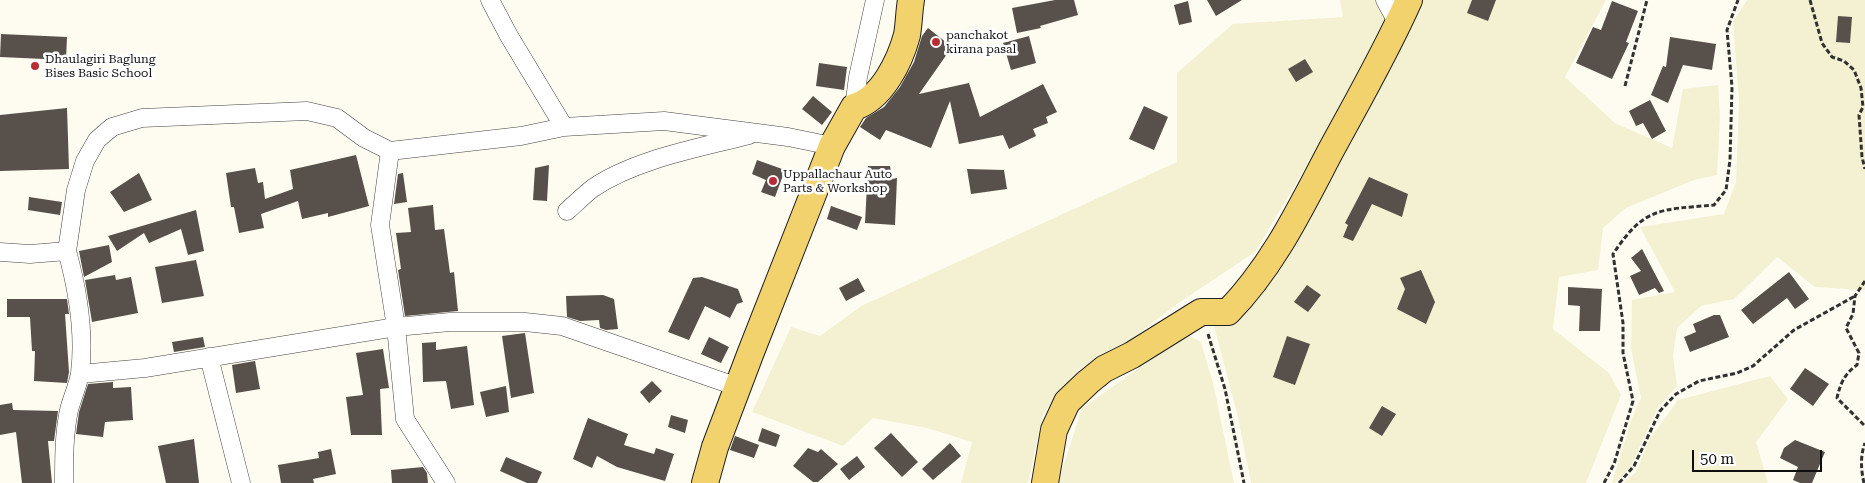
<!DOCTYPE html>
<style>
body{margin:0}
#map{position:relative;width:1865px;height:483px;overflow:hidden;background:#fefcf1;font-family:"Roboto Serif",serif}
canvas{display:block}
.scale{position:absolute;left:1692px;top:450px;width:130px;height:22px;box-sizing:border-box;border:2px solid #0f0f0f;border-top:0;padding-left:6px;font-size:15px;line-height:18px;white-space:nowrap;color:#0f0f0f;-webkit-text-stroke:4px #fff;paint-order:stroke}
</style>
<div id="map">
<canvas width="1865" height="483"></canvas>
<div class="scale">50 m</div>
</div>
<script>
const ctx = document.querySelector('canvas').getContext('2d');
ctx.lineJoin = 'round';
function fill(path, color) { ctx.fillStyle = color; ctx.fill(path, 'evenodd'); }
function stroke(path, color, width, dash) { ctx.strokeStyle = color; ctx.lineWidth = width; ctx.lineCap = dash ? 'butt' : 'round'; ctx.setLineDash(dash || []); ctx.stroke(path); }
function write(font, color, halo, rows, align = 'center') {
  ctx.font = font + ' "Roboto Serif",serif'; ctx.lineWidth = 5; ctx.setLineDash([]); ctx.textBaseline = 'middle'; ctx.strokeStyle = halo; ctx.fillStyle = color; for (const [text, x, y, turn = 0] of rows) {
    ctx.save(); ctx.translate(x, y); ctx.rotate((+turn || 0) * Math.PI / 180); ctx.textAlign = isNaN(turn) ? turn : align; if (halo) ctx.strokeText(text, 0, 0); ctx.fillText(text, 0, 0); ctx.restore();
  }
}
fill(new Path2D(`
 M1340,0H1396L1320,143L1255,252L1174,306L1124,345L1078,370L1043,414L1028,483H961L972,442L927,428L873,418L843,446L752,412L791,327L820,336L861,306L1177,162V73L1233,24L1343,17Z
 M1417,0H1606L1565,77L1615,123L1672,148L1683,89L1718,85L1720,117L1717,175L1694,180L1626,208L1603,228L1598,270L1559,277L1553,329L1609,373L1621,395L1586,483H1251L1237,413L1214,326L1243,306Z
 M1747,0H1865V290L1815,287L1777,257L1734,299L1701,306L1677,328L1673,355L1677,386L1657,409L1630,468L1615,483H1612L1632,418L1641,398L1631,349L1632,300L1675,292L1640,227L1724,214L1736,182L1739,101L1733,22Z
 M1187,335L1201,342L1213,383L1234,483H1058L1082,408Z
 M1770,376L1788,399L1756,442L1768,483H1623L1636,472L1649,440L1678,400Z`), '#f3f1d2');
fill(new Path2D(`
 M1055,0H1074L1078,15L1040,26L1041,28L1017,33L1012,8Z
 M1207,0H1242L1216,16Z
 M1472,0H1496L1488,21L1467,13Z
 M1188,1L1192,22L1179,25L1174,5Z
 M1612,1L1638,11L1626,42L1629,43L1612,79L1576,63L1593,27L1601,30Z
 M1838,16L1852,17L1850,43L1836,42Z
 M928,28L952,47L919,94L969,83L980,117L1043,84L1057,112L1046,117L1048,123L1033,129L1036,136L1009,149L1003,135L959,144L950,101L931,148L886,130L880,140L860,127L866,118L884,107L900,87L914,62L922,36Z
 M1,34L67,37L66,60L0,57Z
 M1029,36L1036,63L1011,70L1003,43Z
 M1670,37L1716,44L1712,70L1683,65L1668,103L1651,95L1663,66L1666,67Z
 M1305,59L1313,72L1296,82L1288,69Z
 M819,63L847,67L844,90L816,86Z
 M813,96L832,112L822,125L802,109Z
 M1650,100L1666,131L1652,139L1643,123L1636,126L1629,111Z
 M1144,106L1168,117L1154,150L1129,139Z
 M67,108L69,169L0,171V115Z
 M356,155L369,206L328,217V213L302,219L298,201L261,214L264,228L239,233L234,207H231L226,173L255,168L258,183L263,182L265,199L293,189L290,170Z
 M757,160L785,170L775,197L761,192L766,180L752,174Z
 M549,165L547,201L533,200L535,168Z
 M868,166H890L892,179L897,178L895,225L865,223Z
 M967,169L1004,170L1007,189L971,194Z
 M139,173L152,200L124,212L110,192Z
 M403,173L407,202L394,204L398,174Z
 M1369,177L1408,194L1402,217L1372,204L1353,241L1343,237L1348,225L1345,223Z
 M29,197L62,202L60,215L28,210Z
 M433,205L435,230L444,229L450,273L454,272L458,311L405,316L398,270L401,269L396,233L411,232L408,208Z
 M831,206L862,217L857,230L827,219Z
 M196,210L204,251L188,255L181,229L149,243L144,233L117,251L108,236Z
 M109,245L112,262L84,277L79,251Z
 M1642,249L1664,291L1659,293L1655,288L1639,295L1630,276L1641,271L1631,258Z
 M196,260L204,296L162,303L155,267Z
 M1421,270L1435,302L1426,324L1397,309L1405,289L1400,278Z
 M1789,272L1809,299L1795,309L1787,298L1753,324L1741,310Z
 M115,275L116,280L131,277L138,313L92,322L85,280Z
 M702,277L738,289L743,302L737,304L730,318L705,306L689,340L668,332L693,278Z
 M858,278L865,291L846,301L839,288Z
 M1307,285L1321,295L1308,312L1294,302Z
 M1568,287L1602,289L1600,331H1579L1580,306L1568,305Z
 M603,295L614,299L618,329L606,330L600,328L599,320L580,321L567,317L566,296Z
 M7,299H67L69,314H65L69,372L67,383L34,381L35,351H32L30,317H7Z
 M1714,315H1720L1729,337L1690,352L1684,337L1696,332L1693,324Z
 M525,333L534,393L511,398L502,336Z
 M1287,336L1310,344L1295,385L1273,377Z
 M203,337L205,347L174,352L172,342Z
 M709,337L729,347L721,363L701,354Z
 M436,342V350L467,346L474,405L451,409L446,381L423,382L422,343Z
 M383,349L389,388L380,389L382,435H351L346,397L363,395L356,353Z
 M255,361L260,389L236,393L232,365Z
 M1805,368L1829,384L1813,406L1790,389Z
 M652,381L662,391L649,403L640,392Z
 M113,382V388L131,387L133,420L105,422L103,437L76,434L79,412L88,384Z
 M506,386L509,412L486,417L480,392Z
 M12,403L13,410L58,411L54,441H48L52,483H22L16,432L0,435V405Z
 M1382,406L1396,414L1382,436L1369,428Z
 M671,415L688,420L685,433L668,427Z
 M588,418L628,434L624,445L654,454L656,448L674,454L665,481L617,467L597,456L592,468L573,459Z
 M762,428L780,435L776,447L758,441Z
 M891,433L918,462L902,477L874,448Z
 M735,436L759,445L754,458L730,450Z
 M194,439L199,483H166L158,446Z
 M1795,440L1825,452L1812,483H1800L1793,480L1798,467L1780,458L1784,448Z
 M950,443L961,456L933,480L922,469Z
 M808,448L818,452L821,449L838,464L818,482H813L793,466Z
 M331,449L336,474L313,479L314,483H281L278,465L319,458L318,452Z
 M857,456L865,467L849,480L840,469Z
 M506,457L542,472L537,483H527L500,471Z
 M423,467L427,473L428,483H392L391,470Z`), '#57504b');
const street = new Path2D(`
 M490,0L509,36L564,127
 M1385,0L1398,24
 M854,107L858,77L875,0
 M390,151L380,225L396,327L405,419L446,483
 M567,211C575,204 584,195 593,188C636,159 699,148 749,135
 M0,252L30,254L67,251L76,190L85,161L97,140L112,127L142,118L307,111L337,118L364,138L390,151L521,136L564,127L664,121L788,137L832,146
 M209,357L241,483
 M80,374L145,368L396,327L450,322H525L562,326L738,387
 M64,483C64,458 64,434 69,410C72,398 78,386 80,373C85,332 78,291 67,251`);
const primary = new Path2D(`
 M705,483L715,447L751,352L832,146L854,107C882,99 900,61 907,35C909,24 909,11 911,0
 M1045,483L1054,430L1067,402L1088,382L1104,369L1132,355L1201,312H1228C1273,266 1300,209 1330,152C1357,102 1386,52 1409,0`);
stroke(street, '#424242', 19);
stroke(primary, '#202020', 28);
stroke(new Path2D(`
 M1810,0L1822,43L1832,57L1844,61L1854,70L1861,88L1863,107L1859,115L1862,157L1865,169
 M1625,86L1647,0
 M1865,281L1855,296L1853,314L1846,328L1859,353L1857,365C1845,373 1840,384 1837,398L1865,426
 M1208,334L1225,389L1244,483
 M1604,483L1614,464L1633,401L1623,353V323L1613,254C1645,206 1660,210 1714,205L1726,190L1730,160L1732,87L1727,30L1738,0
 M1619,483L1634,466L1660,411L1676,394L1699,381L1737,373L1753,366L1794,330L1855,296
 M1864,483C1861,470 1860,456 1865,443`), '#313131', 3, [5, 2.5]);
stroke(street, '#fff', 18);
stroke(primary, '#f2d26d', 26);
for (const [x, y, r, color] of [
 [936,42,5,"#b92c33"],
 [35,66,5,"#b92c33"],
 [773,181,5,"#b92c33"]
]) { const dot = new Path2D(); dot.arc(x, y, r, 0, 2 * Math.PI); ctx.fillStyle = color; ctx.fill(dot); stroke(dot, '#fff', 2); }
write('12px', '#0f0f0f', '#fff', [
 ["panchakot",946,35],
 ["kirana pasal",946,49],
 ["Dhaulagiri Baglung",45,59],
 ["Bises Basic School",45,73],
 ["Uppallachaur Auto",783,174],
 ["Parts & Workshop",783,188]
], 'left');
</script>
